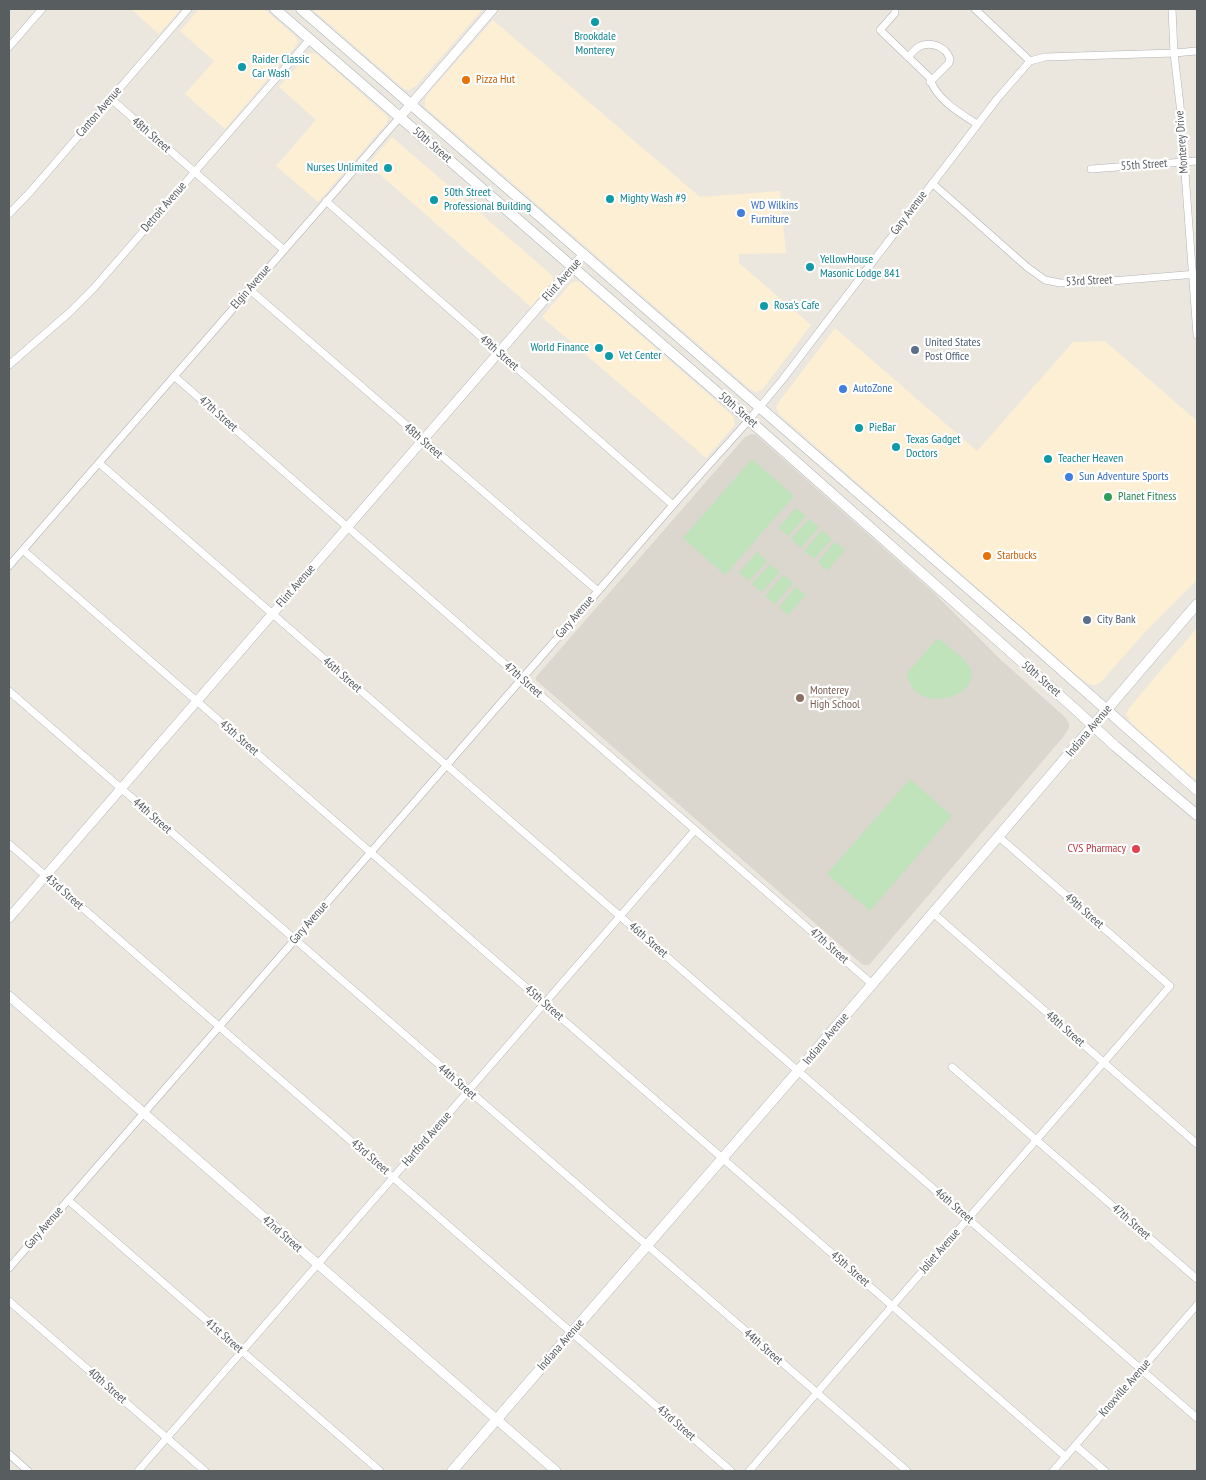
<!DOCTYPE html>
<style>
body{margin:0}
#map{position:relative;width:1206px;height:1480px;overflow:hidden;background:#ebe7df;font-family:"PT Sans Narrow",sans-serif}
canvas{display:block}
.frame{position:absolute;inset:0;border:10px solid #585d60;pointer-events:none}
</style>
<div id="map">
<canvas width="1206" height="1480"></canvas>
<div class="frame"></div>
</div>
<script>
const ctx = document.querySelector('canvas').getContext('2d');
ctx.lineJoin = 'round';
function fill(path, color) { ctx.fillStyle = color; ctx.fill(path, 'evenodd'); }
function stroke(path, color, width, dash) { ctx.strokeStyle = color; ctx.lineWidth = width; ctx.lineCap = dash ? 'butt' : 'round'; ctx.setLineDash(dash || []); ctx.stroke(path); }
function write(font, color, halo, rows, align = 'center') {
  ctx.font = font + ' "PT Sans Narrow",sans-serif'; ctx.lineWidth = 4.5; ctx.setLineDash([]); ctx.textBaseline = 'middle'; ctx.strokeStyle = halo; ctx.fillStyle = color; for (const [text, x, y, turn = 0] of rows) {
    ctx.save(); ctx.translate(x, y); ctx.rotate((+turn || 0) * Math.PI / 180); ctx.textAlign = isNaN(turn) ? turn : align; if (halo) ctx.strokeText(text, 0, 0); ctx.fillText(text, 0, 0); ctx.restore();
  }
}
fill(new Path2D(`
 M131,9H181L159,34Z
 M199,9H264L296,37L298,41L296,46L225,129L185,94L214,61L180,31Z
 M312,9H483L416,86L408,90L404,89Z
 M493,20L700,197L780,191L786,253L739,254V263L811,325L762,390L756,392L751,390L425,107V100L427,95Z
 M309,53L317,54L388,117L387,123L318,202L276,166L316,120L279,87Z
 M392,137L553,276V281L531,307L368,164Z
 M576,281L581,283L733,416L735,425L706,458L542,317L571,283Z
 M835,328L977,451L1073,342L1105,341L1197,421V580L1145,632L1101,682L1095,685L1089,684L1078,676L779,414L776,408L778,403Z
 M1197,628V781L1131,723L1126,714L1129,708Z`), '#fcefd4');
fill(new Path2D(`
 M752,434L756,435L932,591L1001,660L1065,717L1069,723V728L1064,736L869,965H863L536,680V677L745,437Z`), '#dbd6ce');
fill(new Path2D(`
 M752,459L794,496L725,575L683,538Z
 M796,508L806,516L788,536L778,528Z
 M809,519L819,527L801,548L791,539Z
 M822,530L832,539L814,559L804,551Z
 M835,542L845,550L827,571L818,562Z
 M757,552L767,561L749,581L739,573Z
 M770,564L780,572L762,592L752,584Z
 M783,575L793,583L775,604L765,596Z
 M796,587L806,595L788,615L779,607Z
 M938,638C945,644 966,659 970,667C984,698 912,717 907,673Z
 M910,779L952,816L870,911L827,874Z`), '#c0e3bc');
const minor = new Path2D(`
 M895,9V13L880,30L929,77C936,99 958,112 977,124
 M975,9L1030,61
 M1172,9L1174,53L1180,105L1197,335
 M9,47L42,9
 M908,57C911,54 916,48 920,46C932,41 946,47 950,59L949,63L930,82
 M110,98L284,250
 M1091,169L1197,161
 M932,183L1027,267L1045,280L1060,283L1099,282L1197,274
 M326,201L673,505
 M9,214L31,191L188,9
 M249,289L598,591
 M9,365L70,312L94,288L310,39
 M174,376L872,984
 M99,463L1197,1418
 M23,550L1066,1457
 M9,566L400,117
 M9,691L907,1471
 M9,844L731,1471
 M933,913L1197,1144
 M952,1067L1197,1279
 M68,1200L380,1471
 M9,1268L673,505L749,420L783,379L997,99L1030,61L1045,57L1174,53L1197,51
 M9,1301L205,1471
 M1076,1446L1105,1471
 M9,1454L28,1471
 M138,1471L695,830
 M749,1471L1170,986L999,837
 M1053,1471L1197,1305`);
const tertiary = new Path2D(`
 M400,117L493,9
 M9,918L584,254
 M9,996L556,1471`);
const secondary = new Path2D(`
 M275,9L749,420L1075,709L1115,746L1197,815
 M301,9L1030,642L1197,790
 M452,1471L798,1071L1197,604`);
stroke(minor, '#b0b3b7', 8);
stroke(tertiary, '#b0b3b7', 10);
stroke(secondary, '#b1b6ba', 11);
stroke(minor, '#fff', 7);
stroke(tertiary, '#fff', 9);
stroke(secondary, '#fff', 10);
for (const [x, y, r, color] of [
 [595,22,5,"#0f9aa8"],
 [242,67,5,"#0f9aa8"],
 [466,80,5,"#e8710a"],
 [388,168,5,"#0f9aa8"],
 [610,199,5,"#0f9aa8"],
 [434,200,5,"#0f9aa8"],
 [741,213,5,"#3f7fe0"],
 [810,267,5,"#0f9aa8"],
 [764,306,5,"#0f9aa8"],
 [599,348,5,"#0f9aa8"],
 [915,350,5,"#5c6f8a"],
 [609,356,5,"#0f9aa8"],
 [843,389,5,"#3f7fe0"],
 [859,428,5,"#0f9aa8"],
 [896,447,5,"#0f9aa8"],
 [1048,459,5,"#0f9aa8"],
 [1069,477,5,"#3f7fe0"],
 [1108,497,5,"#2e9e5b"],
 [987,556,5,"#e8710a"],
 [1087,620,5,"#5c6f8a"],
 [800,698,5,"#8d6e63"],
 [1136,849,5,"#e0444e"]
]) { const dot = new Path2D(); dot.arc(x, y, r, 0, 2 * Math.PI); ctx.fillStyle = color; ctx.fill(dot); stroke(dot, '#fff', 2); }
write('12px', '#0d838f', '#fff', [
 ["Brookdale",595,37,"center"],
 ["Monterey",595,51,"center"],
 ["Raider Classic",252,60],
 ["Car Wash",252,74],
 ["Nurses Unlimited",378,168,"right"],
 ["50th Street",444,193],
 ["Professional Building",444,207],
 ["Mighty Wash #9",620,199],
 ["YellowHouse",820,260],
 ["Masonic Lodge 841",820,274],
 ["Rosa's Cafe",774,306],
 ["World Finance",589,348,"right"],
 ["Vet Center",619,356],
 ["PieBar",869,428],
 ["Texas Gadget",906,440],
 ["Doctors",906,454],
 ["Teacher Heaven",1058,459]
], 'left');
write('12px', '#c56008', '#fff', [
 ["Pizza Hut",476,80],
 ["Starbucks",997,556]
], 'left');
write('12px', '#585d60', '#fff', [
 ["Canton Avenue",99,112,-49],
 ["48th Street",151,135,41],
 ["Monterey Drive",1182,142,-94],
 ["50th Street",432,145,41],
 ["55th Street",1144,165,-4],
 ["Detroit Avenue",164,207,-49],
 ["Gary Avenue",909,213,-53],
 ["Flint Avenue",562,280,-49],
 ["53rd Street",1089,281,-3],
 ["Elgin Avenue",251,287,-49],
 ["49th Street",499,353,41],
 ["50th Street",738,410,41],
 ["47th Street",218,414,41],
 ["48th Street",423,441,41],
 ["Flint Avenue",296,586,-49],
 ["Gary Avenue",575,617,-49],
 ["46th Street",342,675,41],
 ["50th Street",1041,679,41],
 ["47th Street",523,680,41],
 ["Indiana Avenue",1089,731,-50],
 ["45th Street",239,738,41],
 ["44th Street",152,816,41],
 ["43rd Street",64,892,41],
 ["49th Street",1084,911,41],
 ["Gary Avenue",309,923,-49],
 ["46th Street",648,940,41],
 ["47th Street",829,946,41],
 ["45th Street",544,1003,41],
 ["48th Street",1065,1029,41],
 ["Indiana Avenue",826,1039,-50],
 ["44th Street",457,1082,41],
 ["Hartford Avenue",427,1139,-49],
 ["43rd Street",370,1157,41],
 ["46th Street",954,1206,41],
 ["47th Street",1131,1222,41],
 ["Gary Avenue",44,1228,-49],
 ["42nd Street",282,1234,41],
 ["Joliet Avenue",940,1251,-49],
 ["45th Street",850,1269,41],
 ["41st Street",224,1336,41],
 ["Indiana Avenue",561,1345,-49],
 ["44th Street",763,1347,41],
 ["40th Street",107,1386,41],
 ["Knoxville Avenue",1125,1388,-49],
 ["43rd Street",676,1423,41]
]);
write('12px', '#366cbe', '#fff', [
 ["WD Wilkins",751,206],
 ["Furniture",751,220],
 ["AutoZone",853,389],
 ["Sun Adventure Sports",1079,477]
], 'left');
write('12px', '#4e5e75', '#fff', [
 ["United States",925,343],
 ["Post Office",925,357],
 ["City Bank",1097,620]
], 'left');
write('12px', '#27864d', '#fff', [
 ["Planet Fitness",1118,497]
], 'left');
write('12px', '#785e54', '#fff', [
 ["Monterey",810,691],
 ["High School",810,705]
], 'left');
write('12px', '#be3a42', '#fff', [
 ["CVS Pharmacy",1126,849]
], 'right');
</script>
